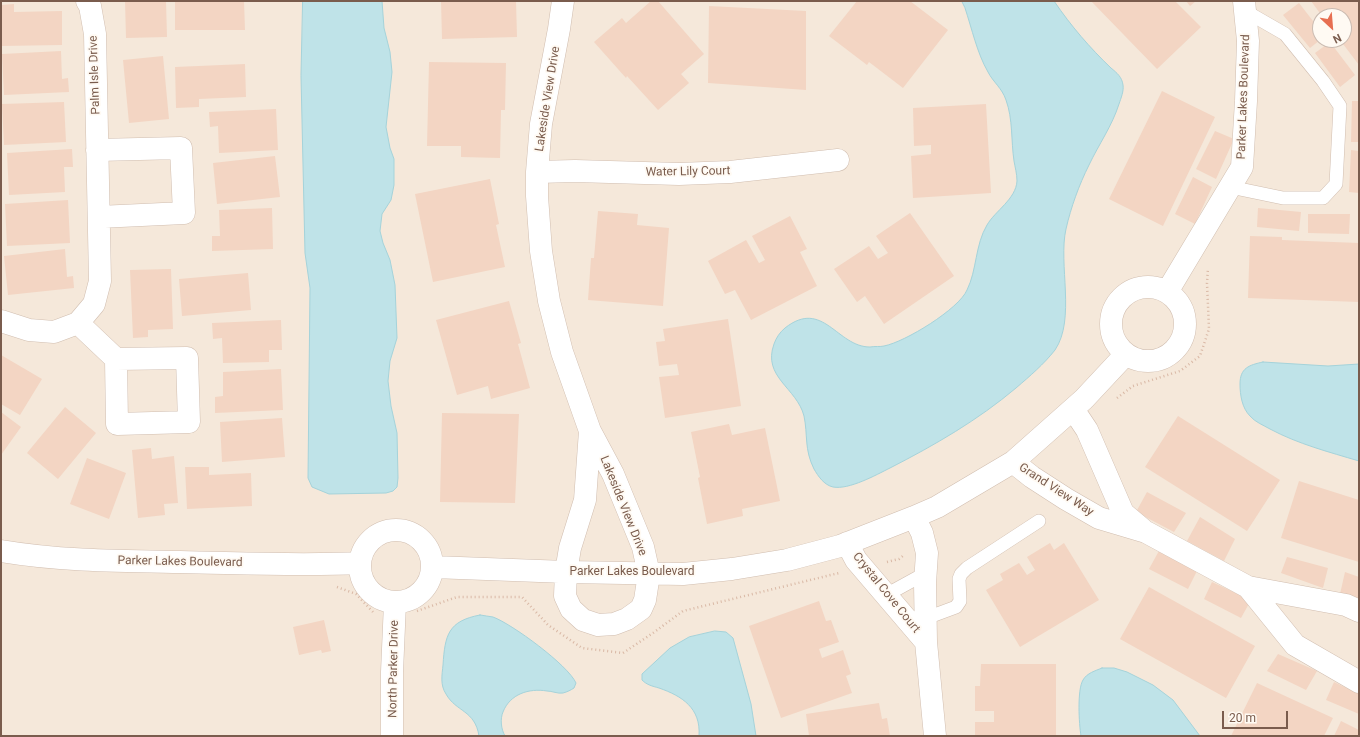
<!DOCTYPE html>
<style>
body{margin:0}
#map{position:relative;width:1360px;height:737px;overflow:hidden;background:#fdf6ec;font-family:Roboto,sans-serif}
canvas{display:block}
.frame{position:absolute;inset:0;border:2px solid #7a5c4d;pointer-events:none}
.north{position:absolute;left:1312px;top:8px;width:40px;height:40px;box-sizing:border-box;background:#fffaf3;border:1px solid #cabbb1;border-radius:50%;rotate:154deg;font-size:11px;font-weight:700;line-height:16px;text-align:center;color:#7a5c4d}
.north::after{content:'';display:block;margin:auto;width:14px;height:18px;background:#e76f51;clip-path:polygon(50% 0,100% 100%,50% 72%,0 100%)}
.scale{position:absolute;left:1222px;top:711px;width:66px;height:18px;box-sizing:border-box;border:2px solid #7a5c4d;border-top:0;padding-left:5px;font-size:12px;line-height:14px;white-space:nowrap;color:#7a5c4d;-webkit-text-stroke:3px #fffaf3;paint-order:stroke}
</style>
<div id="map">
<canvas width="1360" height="737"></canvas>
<div class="frame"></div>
<div class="north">N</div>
<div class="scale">20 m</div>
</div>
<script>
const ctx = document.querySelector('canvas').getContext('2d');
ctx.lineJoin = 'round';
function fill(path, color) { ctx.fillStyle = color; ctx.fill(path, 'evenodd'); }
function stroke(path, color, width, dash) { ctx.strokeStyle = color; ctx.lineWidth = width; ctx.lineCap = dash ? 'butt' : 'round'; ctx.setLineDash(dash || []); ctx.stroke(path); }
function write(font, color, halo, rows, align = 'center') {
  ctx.font = font + ' Roboto,sans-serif'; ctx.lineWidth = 3.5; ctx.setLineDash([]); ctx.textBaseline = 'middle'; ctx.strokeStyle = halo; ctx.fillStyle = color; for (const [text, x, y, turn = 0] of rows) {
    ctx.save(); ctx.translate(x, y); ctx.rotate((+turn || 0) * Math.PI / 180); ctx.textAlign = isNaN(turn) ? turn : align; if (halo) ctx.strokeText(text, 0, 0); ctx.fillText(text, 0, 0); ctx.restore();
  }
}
fill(new Path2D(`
 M1,1H1359V736H1ZM1320,16H1344V40H1320Z`), '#f5e8da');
const water = new Path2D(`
 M303,1H382L384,28L390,52L392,72L386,127L390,148L394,159V185L391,200L382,214L380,231L383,243L390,260L395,285L397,338L390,361L388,381L391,406L397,433L398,478L397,487L393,491L386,493L329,494L312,487L308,478L310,288L305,253L301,76Z
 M962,1H1054C1071,26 1090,48 1111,68C1117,73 1122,77 1123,85C1124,91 1121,98 1119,104C1112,126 1099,144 1089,165C1079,185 1071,207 1066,229C1058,264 1076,319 1055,350C1044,364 1030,376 1016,388C978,420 935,445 890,468C876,475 849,490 833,487C824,485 818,476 814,469C804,449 808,435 804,416C797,388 762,377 774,344C776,338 780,332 785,328C823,298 837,347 870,347C875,346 880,347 884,346C905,342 959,309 967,290C977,270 975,245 987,225C995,211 1016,199 1017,181C1017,174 1015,167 1014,161C1011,141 1013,119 1006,100C1002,88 993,82 988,72C977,53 972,29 965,8Z
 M1263,362L1328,366L1359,364V461C1329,452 1298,444 1270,429C1263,425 1255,422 1250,416C1242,408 1240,395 1240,384C1240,368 1249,365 1263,362Z
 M480,615C484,616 489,616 493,617C512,624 568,665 576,683L574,688C571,690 567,692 563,693C558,694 552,691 547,691C529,688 510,694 503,712C500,719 501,729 505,736H479C475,710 456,712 446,694C440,685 442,675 443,665C445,635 448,621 480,615Z
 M715,631L726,632L733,638L751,704L756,736H699C701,708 682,696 659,688C652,686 647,685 642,680V674L670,648L689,637Z
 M1102,668H1114L1127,672L1153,685L1173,700L1200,736H1081C1079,724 1077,690 1083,680C1087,673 1095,671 1102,668Z`);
fill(water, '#bfe3e8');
stroke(water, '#a5d3da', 1);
fill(new Path2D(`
 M125,1H166L167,37L126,38Z
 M175,1H244L245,30H175Z
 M441,1H516L517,37L442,39Z
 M651,1H658L704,54L681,74L689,83L658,110L627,76L626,78L594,42L622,18L626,23Z
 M857,1H910L948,30L903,88L869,62L867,65L829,36Z
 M1091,1H1175L1201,27L1157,69Z
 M1186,1H1196L1190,6Z
 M1311,1H1359V65L1340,40H1344V16H1322Z
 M1299,3L1320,30V40L1310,48L1283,15Z
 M14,4V12L62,11V45L1,46V5Z
 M709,6L806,11V90L708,83Z
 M1330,42L1355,75L1340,87L1315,53Z
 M61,51L62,79L68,78L69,92L4,95L2,54Z
 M163,56L169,119L129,123L123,60Z
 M429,62L506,63L505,110H501L500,158L461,157V146H427Z
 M245,64L246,97L199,99V107L176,108L175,67Z
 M1162,91L1215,117L1163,226L1109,199Z
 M1352,101H1359V142H1351Z
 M64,102L66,142L4,145L2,104Z
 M986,104L991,193L913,198L911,156L931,154V145L914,146L913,108Z
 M276,109L278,150L219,153L218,126L210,127L209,112Z
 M1215,131L1234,139L1216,179L1196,169Z
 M72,149L73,167H64L65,192L9,195L7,153Z
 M1351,150L1359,151V193L1349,192Z
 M275,156L280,197L217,204L213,163Z
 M1193,177L1212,187L1195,224L1175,214Z
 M490,179L499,224L496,225L505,267L433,282L415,194Z
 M68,200L70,243L7,246L5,204Z
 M272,208L273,249L212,251V236H220L219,210Z
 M1258,208L1301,212L1299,231L1257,227Z
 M598,211L638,214L637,225L669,228L663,306L588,300L591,258H594Z
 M910,213L954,276L884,324L865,296L857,302L834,269L869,246L878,259L888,253L876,236Z
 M1308,214H1350L1349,234L1308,233Z
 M790,216L807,249L800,252L817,286L751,320L735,290L725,294L708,261L746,240L759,263L765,260L752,236Z
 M1250,236L1282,237V240L1359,243V302L1248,298Z
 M65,249L67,277L73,276L74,288L8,295L4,256Z
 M171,269L173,329L148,330V337L133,338L130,270Z
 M248,273L251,310L182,316L179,279Z
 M509,301L521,343L518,344L530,388L491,399L488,386L457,395L436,320Z
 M728,319L741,406L665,418L659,377L679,375L677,364L659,366L656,342L665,341L663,329Z
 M281,320L282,350H269V362L223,363L222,338L213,339L212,323Z
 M1,355L42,379L20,415L1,404Z
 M281,369L283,410L215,413V397L223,396V372Z
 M65,407L96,433L58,479L27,453Z
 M1,412L21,427L1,455Z
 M442,413L519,414L515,503L440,502Z
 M1178,416L1280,480L1247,531L1145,467Z
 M282,418L285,457L222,462L220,422Z
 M729,424L732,435L765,428L780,501L742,509L743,516L707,524L698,478L700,477L691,432Z
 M151,448L152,459L174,456L178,503L164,504L165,515L138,518L132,450Z
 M87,458L126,473L109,519L70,504Z
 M185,467H209V475L251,473L252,506L187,509Z
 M1299,481L1359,500V562L1281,538Z
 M1147,492L1186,513L1174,532L1136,512Z
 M1200,517L1235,539L1224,561L1187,541Z
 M1050,543L1054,550L1064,543L1099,600L1020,647L986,590L1003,580L1000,574L1019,563L1027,575L1035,570L1027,557Z
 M1160,549L1197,571L1188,589L1149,569Z
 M1287,557L1328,568L1323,588L1281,573Z
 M1345,572L1359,577V601L1340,594Z
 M1212,582L1251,600L1241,618L1204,599Z
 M1149,587L1255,646L1226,698L1120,639Z
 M819,601L826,621L831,620L839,642L819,649L822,658L843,650L851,674L846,676L852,693L781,718L749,626Z
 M324,620L331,651L322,653L321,650L299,655L293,627Z
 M1278,654L1317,671L1306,690L1267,671Z
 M981,664H1056V736H975V722H994V711H975V686H980Z
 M1334,682L1359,694V714L1326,700Z
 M1257,683L1333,718L1324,736H1231Z
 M879,703L882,719L887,718L890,736H809L806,714Z
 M1341,721L1359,730V736H1334Z`), '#f3d5c3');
const lane = new Path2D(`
 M1230,187L1283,198H1323L1336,184L1340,106L1323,81L1285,34L1245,11
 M886,595L926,573
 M921,620L956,607L960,601L959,579L961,574L967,568L1039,521`);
const street = new Path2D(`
 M563,1L559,29L541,124L537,172V196L541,251L549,301L562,352L590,431L613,474L643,547L649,574L645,600L641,609L627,619L614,624L598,625L583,620L571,609L565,596L566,572L570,548L585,500L590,431
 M97,150L181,148L184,213L99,217
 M537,172L575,171L679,174L730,172L838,160
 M1111 324a37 37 0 1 1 74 0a37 37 0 1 1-74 0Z
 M1167,292L1242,167L1246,101L1248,41L1244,1
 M1,321L29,330L54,332L78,323L94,304L100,281L95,34L90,6L87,1
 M78,323L116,359
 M187,358L189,422L117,424L116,359Z
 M1073,409L1087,430L1123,513L1142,529
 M1013,462L1032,477L1066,499L1099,518L1146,532L1248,587L1346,605L1359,611
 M914,517L922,533L927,553L925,583L926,642L935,736
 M360 566a36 36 0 1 1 72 0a36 36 0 1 1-72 0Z
 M847,543L856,560L926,642
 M1,551C60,561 121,561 180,562C240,563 300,566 360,563
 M433,567L566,572L683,574L732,569L787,560L840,546L914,517L937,507L1013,462L1084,399L1126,354
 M1248,587L1295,645L1359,682
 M392,736V672L395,603`);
stroke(lane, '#d1beb0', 14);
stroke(street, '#d1beb0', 23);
stroke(new Path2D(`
 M1117,398L1133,386L1180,371L1200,356L1209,329L1207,283L1208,268
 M887,562L899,559L904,555
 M337,587L356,594L373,612
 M417,611L457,597H522L548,625L582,648L623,653L653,633L683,611L839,573`), '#d9b8a5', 2.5, [1, 3]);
stroke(lane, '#fff', 13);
stroke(street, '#fff', 22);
write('12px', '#7a5c4d', '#fffaf3', [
 ["Palm Isle Drive",95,75,-92],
 ["Parker Lakes Boulevard",1244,97,-88],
 ["Lakeside View Drive",548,99,-81],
 ["Water Lily Court",688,172,-1],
 ["Grand View Way",1056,490,33],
 ["Lakeside View Drive",623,506,68],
 ["Parker Lakes Boulevard",180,562,1],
 ["Parker Lakes Boulevard",632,572],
 ["Crystal Cove Court",886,593,51],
 ["North Parker Drive",394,669,-89]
]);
</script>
